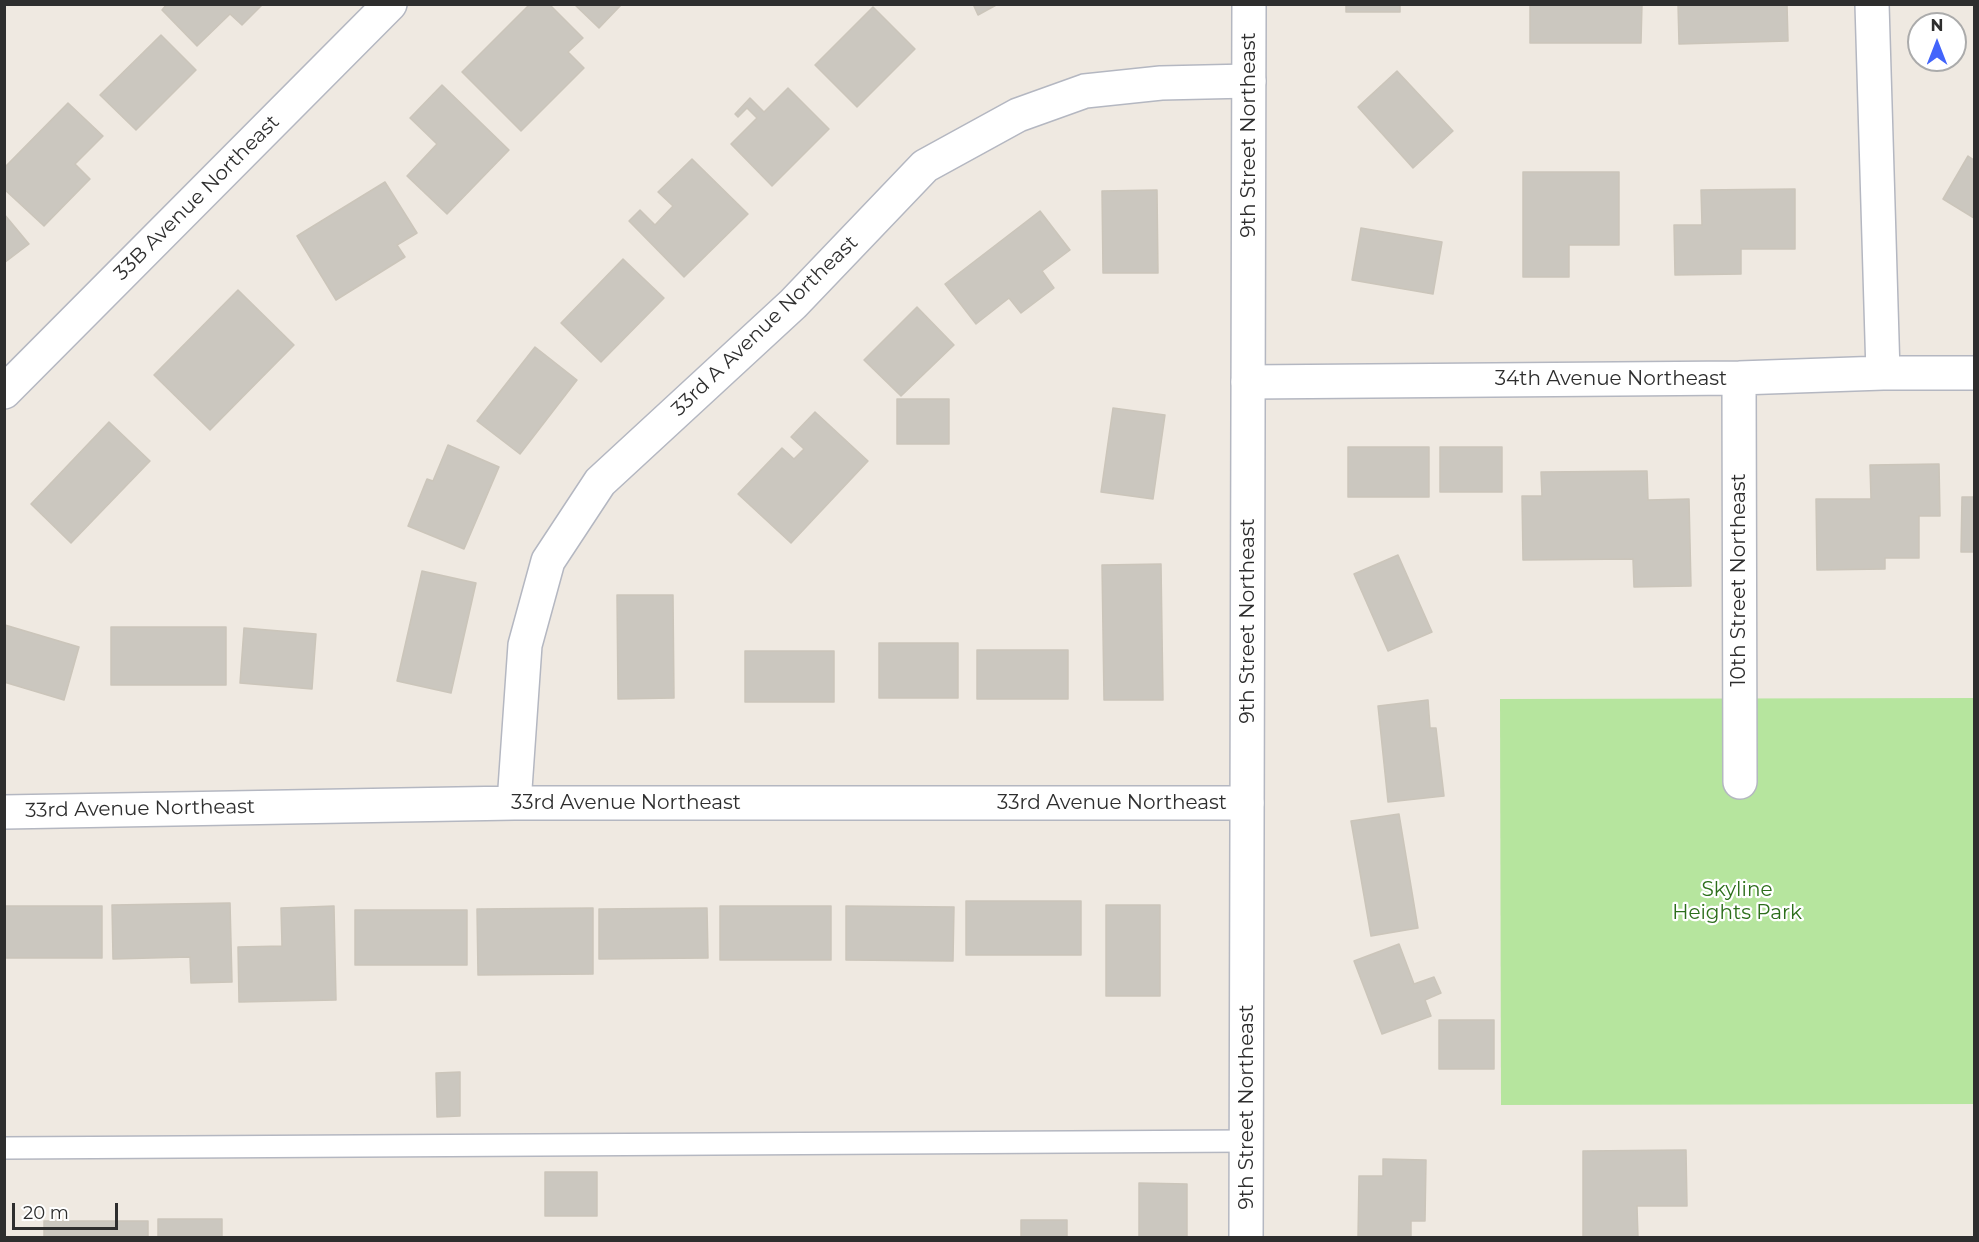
<!DOCTYPE html>
<style>
body{margin:0}
#map{position:relative;width:1979px;height:1242px;overflow:hidden;background:#efe9e1;font-family:Montserrat,sans-serif}
canvas{display:block}
.frame{position:absolute;inset:0;border:6px solid #2e2e2e;pointer-events:none}
.north{position:absolute;left:1907px;top:12px;width:60px;height:60px;box-sizing:border-box;background:#fff;border:2px solid #ababab;border-radius:50%;rotate:0deg;font-size:16px;font-weight:700;line-height:24px;text-align:center;color:#2e2e2e}
.north::after{content:'';display:block;margin:auto;width:21px;height:27px;background:#4264fb;clip-path:polygon(50% 0,100% 100%,50% 72%,0 100%)}
.scale{position:absolute;left:12px;top:1203px;width:106px;height:27px;box-sizing:border-box;border:3px solid #2e2e2e;border-top:0;padding-left:8px;font-size:18px;line-height:21px;white-space:nowrap;color:#2e2e2e;-webkit-text-stroke:4px #fff;paint-order:stroke}
</style>
<div id="map">
<canvas width="1979" height="1242"></canvas>
<div class="frame"></div>
<div class="north">N</div>
<div class="scale">20 m</div>
</div>
<script>
const ctx = document.querySelector('canvas').getContext('2d');
ctx.lineJoin = 'round';
function fill(path, color) { ctx.fillStyle = color; ctx.fill(path, 'evenodd'); }
function stroke(path, color, width, dash) { ctx.strokeStyle = color; ctx.lineWidth = width; ctx.lineCap = dash ? 'butt' : 'round'; ctx.setLineDash(dash || []); ctx.stroke(path); }
function write(font, color, halo, rows, align = 'center') {
  ctx.font = font + ' Montserrat,sans-serif'; ctx.lineWidth = 4.5; ctx.setLineDash([]); ctx.textBaseline = 'middle'; ctx.strokeStyle = halo; ctx.fillStyle = color; for (const [text, x, y, turn = 0] of rows) {
    ctx.save(); ctx.translate(x, y); ctx.rotate((+turn || 0) * Math.PI / 180); ctx.textAlign = isNaN(turn) ? turn : align; if (halo) ctx.strokeText(text, 0, 0); ctx.fillText(text, 0, 0); ctx.restore();
  }
}
fill(new Path2D(`
 M1974,698V1104L1501,1105L1500,699Z`), '#b6e59e');
const building = new Path2D(`
 M167,4H263L242,25L230,14L197,46L162,10Z
 M530,4H549L583,38L568,52L584,68L521,131L462,72Z
 M574,4H622L599,28Z
 M973,4H998L978,15Z
 M1346,4H1400V12H1346Z
 M1530,4H1642L1641,43H1530Z
 M1678,4H1787L1788,41L1679,44Z
 M873,7L915,49L857,107L815,65Z
 M161,35L196,70L136,130L100,95Z
 M1397,71L1453,131L1413,168L1358,107Z
 M442,85L509,150L447,214L407,176L437,144L410,118Z
 M788,88L829,129L772,186L731,144L757,118L747,108L738,117L735,114L750,98L764,112Z
 M68,103L103,136L75,164L90,179L44,226L4,189V168Z
 M1968,156L1974,160V218L1943,199Z
 M692,159L748,214L684,277L629,221L640,210L655,225L673,206L658,192Z
 M1523,172H1619V245H1569V277H1523Z
 M385,182L417,233L397,245L405,257L336,300L297,236Z
 M1795,189V249H1741V274L1675,275L1674,225H1702L1701,190Z
 M1157,190L1158,273H1103L1102,191Z
 M1040,211L1070,250L1042,271L1054,288L1021,313L1009,298L976,324L945,284Z
 M4,214L29,244L4,263Z
 M1361,228L1442,242L1433,294L1352,280Z
 M623,259L664,298L601,362L561,323Z
 M238,290L294,345L210,430L154,375Z
 M917,307L954,345L901,396L864,360Z
 M535,347L577,380L520,454L477,421Z
 M897,399H949V444H897Z
 M1113,408L1165,415L1153,499L1101,492Z
 M815,412L868,461L791,543L738,494L782,448L794,459L804,449L791,437Z
 M109,422L150,461L71,543L31,504Z
 M448,445L499,467L464,549L408,526L427,479L433,481Z
 M1348,447H1429V497H1348Z
 M1440,447H1502V492H1440Z
 M1939,464L1940,516H1919V558H1885V569L1817,570L1816,499H1871L1870,465Z
 M1647,471L1648,500L1689,499L1691,586L1634,587L1633,559L1523,560L1522,496H1542L1541,472Z
 M1962,497H1974V552H1961Z
 M1398,555L1432,632L1388,651L1354,574Z
 M1161,564L1163,700H1104L1102,565Z
 M422,571L476,583L451,693L397,681Z
 M617,595H673L674,698L618,699Z
 M5,625L79,647L64,700L4,682Z
 M111,627H226V685H111Z
 M244,628L316,634L312,689L240,683Z
 M879,643H958V698H879Z
 M977,650H1068V699H977Z
 M745,651H834V702H745Z
 M1428,700L1430,728H1436L1444,796L1388,802L1378,706Z
 M1399,814L1418,928L1371,936L1351,821Z
 M966,901H1081V955H966Z
 M230,903L232,982L191,983L190,957L113,959L112,905Z
 M1106,905H1160V996H1106Z
 M4,906H102V958H4Z
 M334,906L336,1000L239,1002L238,947L282,946L281,908Z
 M720,906H831V960H720Z
 M846,906L954,907L953,961L846,960Z
 M593,908V974L478,975L477,909Z
 M707,908L708,958L599,959V909Z
 M355,910H467V965H355Z
 M1399,944L1414,984L1434,977L1441,993L1425,1000L1431,1016L1382,1034L1354,961Z
 M1439,1020H1494V1069H1439Z
 M460,1072V1116L437,1117L436,1073Z
 M1686,1150L1687,1206H1637L1638,1238H1583V1151Z
 M1383,1159L1426,1160L1425,1221H1411V1238H1358L1359,1176H1383Z
 M545,1172H597V1216H545Z
 M1139,1183L1187,1184V1238H1139Z
 M158,1219H222V1238H158Z
 M1021,1220H1067V1238H1021Z
 M44,1221H148V1238H44Z`);
fill(building, '#cbc7bf');
stroke(building, '#cbc5ba', 1.5);
const service = new Path2D(`
 M4,1148L1247,1141`);
const minor = new Path2D(`
 M1872,4L1883,373
 M1739,378L1740,782
 M1248,382L1739,378L1883,373H1974
 M4,392L390,4
 M514,803L525,645L548,561L600,482L793,304L925,166L1018,115L1085,91L1161,83L1249,81
 M4,812L514,803H1247`);
const tertiary = new Path2D(`
 M1246,1238L1249,4`);
stroke(service, '#b4b7c1', 24);
stroke(minor, '#b4b7c1', 36);
stroke(tertiary, '#b4b7c1', 36);
stroke(service, '#fff', 21);
stroke(minor, '#fff', 33);
stroke(tertiary, '#fff', 33);
write('20px', '#2e2e2e', '#fff', [
 ["9th Street Northeast",1249,135,-90],
 ["33B Avenue Northeast",197,198,-45],
 ["33rd A Avenue Northeast",765,326,-44],
 ["34th Avenue Northeast",1611,379],
 ["10th Street Northeast",1739,580,-90],
 ["9th Street Northeast",1248,621,-90],
 ["33rd Avenue Northeast",626,803],
 ["33rd Avenue Northeast",1112,803],
 ["33rd Avenue Northeast",140,809,-1],
 ["9th Street Northeast",1247,1107,-90]
]);
write('20px', '#2c6e1b', '#fff', [
 ["Skyline",1737,890],
 ["Heights Park",1737,913]
]);
</script>
